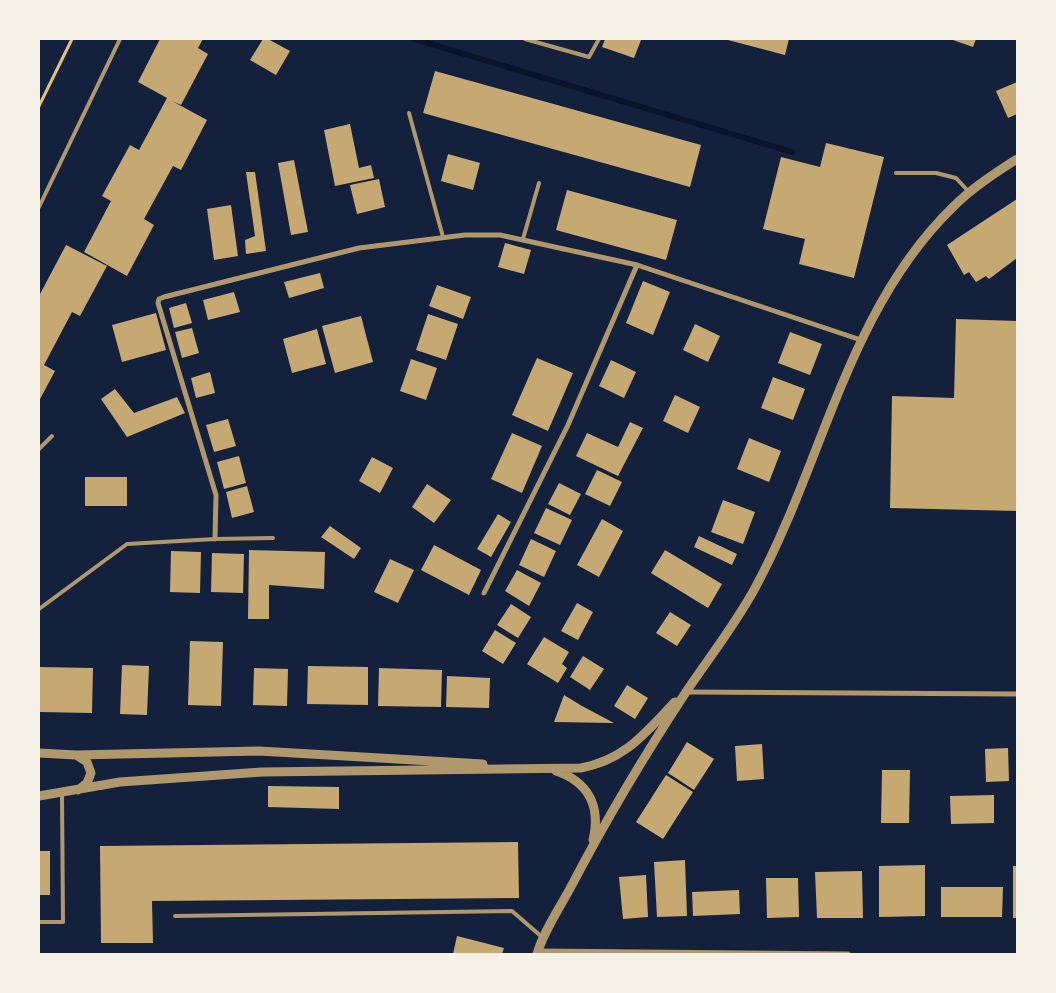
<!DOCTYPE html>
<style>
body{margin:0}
#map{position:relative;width:1056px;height:993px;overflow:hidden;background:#14213d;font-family:"Roboto Serif",serif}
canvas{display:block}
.frame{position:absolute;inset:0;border:40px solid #f6f1e7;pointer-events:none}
</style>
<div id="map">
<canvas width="1056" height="993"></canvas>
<div class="frame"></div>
</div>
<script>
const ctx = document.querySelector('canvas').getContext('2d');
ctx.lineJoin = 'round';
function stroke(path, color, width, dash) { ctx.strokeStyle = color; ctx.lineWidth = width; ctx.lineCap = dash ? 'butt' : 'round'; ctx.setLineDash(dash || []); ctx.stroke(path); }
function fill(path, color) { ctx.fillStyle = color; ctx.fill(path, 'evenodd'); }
stroke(new Path2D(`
 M414,39L792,152`), '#0b132b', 6);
fill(new Path2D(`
 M160,39H203L198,48L208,54L181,105L172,101L207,120L181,170L173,166L144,219L154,225L127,276L84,252L111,201L102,196L130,145L139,150L167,98L138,82Z
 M263,39H268L290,51L276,75L250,60Z
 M605,39H638L641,40L634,58L602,47Z
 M724,39H789L785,55Z
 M950,39H976L973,47Z
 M435,71L701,145L690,187L423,113Z
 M1017,82V114L1008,118L996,91Z
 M350,124L359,168L371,165L374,178L335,186L324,130Z
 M826,143L884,157L854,278L799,264L805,239L763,229L781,157L820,167Z
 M448,154L480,163L473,190L441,181Z
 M294,160L308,232L291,235L278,163Z
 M246,172H255L266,251L246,254L245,240L255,236Z
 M379,179L385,207L357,214L350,185Z
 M567,190L677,220L666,260L556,230Z
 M1017,199V258L989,279L986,276L976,282L969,272L964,275L947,245Z
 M231,205L238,256L214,260L207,209Z
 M505,243L531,250L524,274L498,267Z
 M66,245L107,266L80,316L72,312L44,365L55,371L39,401V296Z
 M320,273L324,288L289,298L284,282Z
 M643,281L670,292L653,335L626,323Z
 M437,285L471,297L463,319L429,306Z
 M234,292L240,312L208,320L203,300Z
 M186,303L192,323L174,328L169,308Z
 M156,313L166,350L122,362L112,325Z
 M428,314L458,324L446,360L416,350Z
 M361,316L373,362L335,373L322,326Z
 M956,319L1017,321V511L890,508L892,396L954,398Z
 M695,324L720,336L708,362L683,350Z
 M192,328L199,353L182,358L175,332Z
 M317,329L326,364L292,373L283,339Z
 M790,332L822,344L810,375L778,363Z
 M537,358L573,373L548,431L512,415Z
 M411,359L437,368L426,400L400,391Z
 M611,360L636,372L624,398L599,386Z
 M210,372L215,393L196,398L191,378Z
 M773,377L805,389L793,420L761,408Z
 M115,389L134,413L177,397L185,413L127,437L101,399Z
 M675,395L700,407L688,433L663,421Z
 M228,419L236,446L214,452L206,425Z
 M630,422L643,428L618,476L576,456L587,433L618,447Z
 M512,433L542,446L522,493L491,479Z
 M749,438L781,451L769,482L737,469Z
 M239,456L246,483L224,489L217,462Z
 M372,457L393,468L380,493L359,481Z
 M597,470L622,482L610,506L585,494Z
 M85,477H127V506H85Z
 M559,483L581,494L570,515L548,504Z
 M427,484L451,500L434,523L412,507Z
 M247,486L254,512L232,518L226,492Z
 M723,500L755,512L743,544L711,532Z
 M546,508L572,520L560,545L534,533Z
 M498,514L511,522L491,557L477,549Z
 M602,519L623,531L599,577L577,565Z
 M330,526L361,548L354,559L321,537Z
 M699,536L737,554L732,565L694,547Z
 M531,539L556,551L544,577L519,565Z
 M434,545L481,570L469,595L421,570Z
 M249,550L325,552L324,589L269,585V619H248Z
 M665,550L722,584L708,608L651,573Z
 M171,551L201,552L200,593L170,592Z
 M212,553L244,554L243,593L211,592Z
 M390,559L414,570L398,603L374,592Z
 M517,570L541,583L529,606L505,591Z
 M577,603L593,612L578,640L561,631Z
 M511,604L531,617L518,638L497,625Z
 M670,612L691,625L677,646L656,633Z
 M495,630L516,643L503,664L482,651Z
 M544,637L569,652L562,664L567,668L558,683L527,664Z
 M190,641L223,642L221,706L188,705Z
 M583,656L604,669L590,690L570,677Z
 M122,665L149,666L147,715L120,714Z
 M308,666L368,667V705L307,704Z
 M39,667L93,668L92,713L39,712Z
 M254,668L288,669L287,706L253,705Z
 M379,668L442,670L441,707L378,706Z
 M447,676L490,678L489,708L446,707Z
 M627,685L648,698L635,719L614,706Z
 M564,695L582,706L614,723L554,722Z
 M687,742L714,759L694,790L668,773Z
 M762,744L764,779L737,781L735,746Z
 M1008,748L1009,781L986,782L985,749Z
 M882,770H910L909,823H881Z
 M666,775L693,792L663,839L636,822Z
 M268,786L339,787V809L268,807Z
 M994,795V823L951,824L950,796Z
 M518,842L519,898L152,901L153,943H101L100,846Z
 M39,851H50V895H39Z
 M685,860L687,916L657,917L654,862Z
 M925,865V916L879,917V866Z
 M1013,866H1017V918H1013Z
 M862,871L863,918H817L815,872Z
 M646,875L648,917L623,919L619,877Z
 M766,878H798L799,917L767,918Z
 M941,887H1003L1002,917H941Z
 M739,890L740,914L693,916L692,892Z
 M457,936L504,948L502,954H453Z`), '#c6a872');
stroke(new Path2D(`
 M39,106L72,39`), '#e5c07b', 3);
stroke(new Path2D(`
 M525,39L589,57L599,39
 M409,113L443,237
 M896,173H936L956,178L969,192
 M39,207L120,39
 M523,239L539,183
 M39,449L52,436
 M39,609L127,544L215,539L273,538
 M175,916L512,911L542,937
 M39,922H63L62,793`), '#b1986c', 4);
stroke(new Path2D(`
 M215,539L216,495L158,303L159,299L164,297L359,248L465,235H500L637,265L861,340
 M484,593L568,425L637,265
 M687,692L1017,694
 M538,951L848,954`), '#b1986c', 5);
stroke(new Path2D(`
 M39,753L76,755L259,751L483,764
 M76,755L87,762L91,773L87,783L78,790
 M556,771C589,782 601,807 593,840
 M39,796L120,782L262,772L581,768C625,760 645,733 675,702
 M537,954C544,930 561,906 573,883C607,818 646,753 686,692C709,658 734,626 754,590C823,464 847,310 953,207C972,188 995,173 1017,159`), '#b1986c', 9);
</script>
